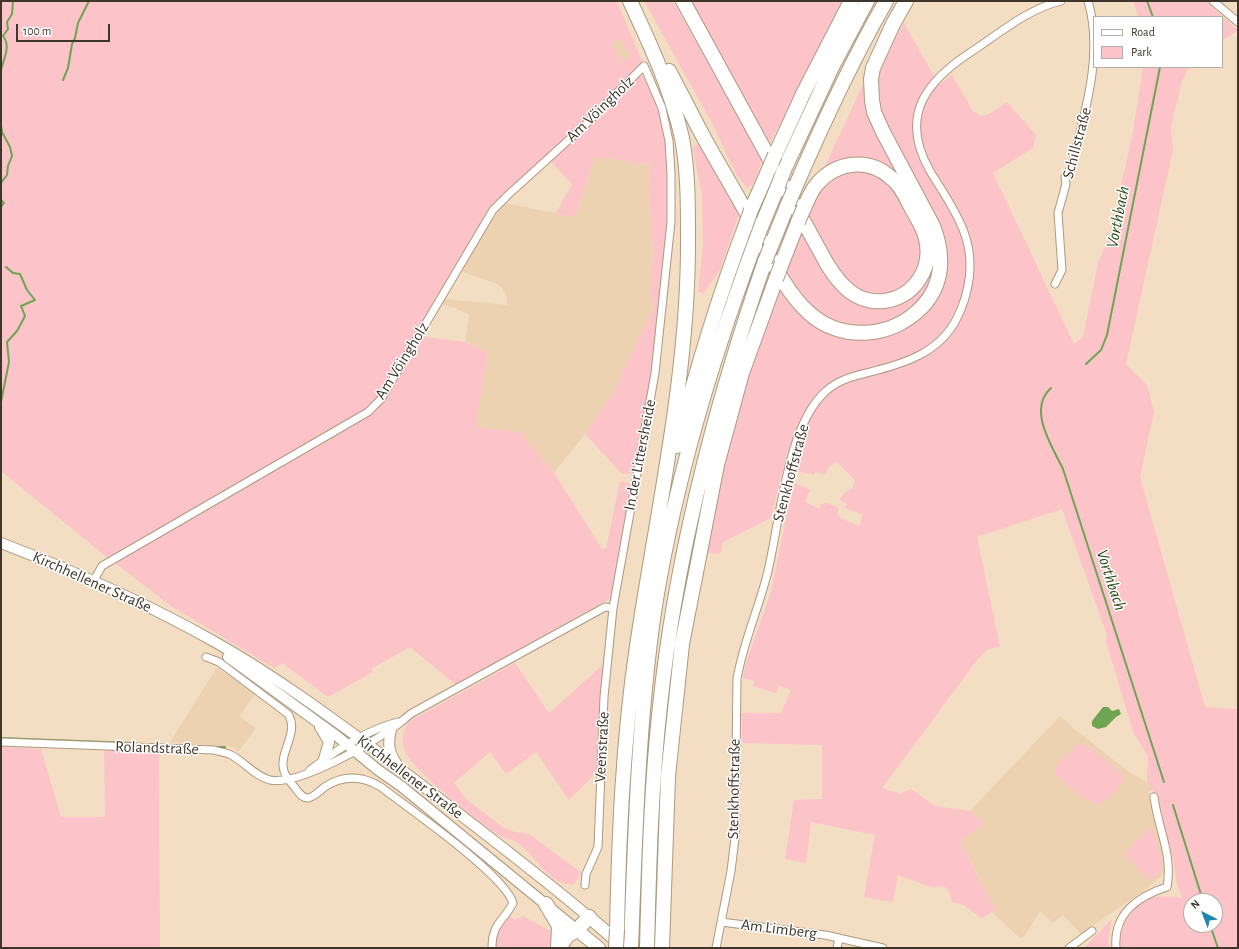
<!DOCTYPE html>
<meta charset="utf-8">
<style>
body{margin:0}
#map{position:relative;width:1239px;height:949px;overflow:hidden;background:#f3dec3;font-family:"Alegreya Sans",sans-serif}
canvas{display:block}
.frame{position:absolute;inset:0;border:2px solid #3f362b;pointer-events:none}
.legend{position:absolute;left:1093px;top:16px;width:130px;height:52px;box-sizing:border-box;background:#fff;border:1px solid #b2afaa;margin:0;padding:5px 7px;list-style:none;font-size:12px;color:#3f362b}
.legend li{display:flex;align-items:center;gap:8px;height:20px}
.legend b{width:20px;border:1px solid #b2afaa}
.north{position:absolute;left:1183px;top:893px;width:40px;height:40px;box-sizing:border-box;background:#fff;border:1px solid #b2afaa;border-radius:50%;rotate:318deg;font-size:11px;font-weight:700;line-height:16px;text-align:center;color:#3f362b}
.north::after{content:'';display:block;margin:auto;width:14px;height:18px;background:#2088b0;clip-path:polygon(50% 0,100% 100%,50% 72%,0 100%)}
.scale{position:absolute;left:16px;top:24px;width:94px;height:18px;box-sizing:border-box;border:2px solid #3f362b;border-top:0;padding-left:5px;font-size:12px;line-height:14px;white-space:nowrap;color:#3f362b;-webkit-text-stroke:3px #fff;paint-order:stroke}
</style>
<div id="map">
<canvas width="1239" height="949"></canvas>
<div class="frame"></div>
<ul class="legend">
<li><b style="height:5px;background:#fff"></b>Road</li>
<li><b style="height:11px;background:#fcc3c9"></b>Park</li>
</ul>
<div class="north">N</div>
<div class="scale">100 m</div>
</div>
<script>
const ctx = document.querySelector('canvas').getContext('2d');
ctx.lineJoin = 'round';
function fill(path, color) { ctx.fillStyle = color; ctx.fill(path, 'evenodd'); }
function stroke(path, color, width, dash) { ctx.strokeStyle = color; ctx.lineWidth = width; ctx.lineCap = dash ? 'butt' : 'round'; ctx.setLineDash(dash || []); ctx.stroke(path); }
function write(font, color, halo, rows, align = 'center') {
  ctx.font = font + ' "Alegreya Sans",sans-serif'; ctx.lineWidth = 3; ctx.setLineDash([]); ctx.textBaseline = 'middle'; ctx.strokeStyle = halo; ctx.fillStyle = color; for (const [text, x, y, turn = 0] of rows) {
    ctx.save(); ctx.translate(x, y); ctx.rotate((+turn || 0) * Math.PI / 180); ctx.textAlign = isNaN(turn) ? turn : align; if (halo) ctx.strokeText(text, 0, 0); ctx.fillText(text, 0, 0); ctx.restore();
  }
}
fill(new Path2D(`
 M621,38L631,58L622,62L612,43Z
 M595,158H612L637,164L650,163L649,190L653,255L650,293L654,307L613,393L585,434L554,473L520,432L474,427L488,353L465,342L469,315L455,308L441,304L445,299L507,305V297L502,288L497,284L460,271L492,220L505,203L575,217Z
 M217,667L255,695L239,716L256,728L239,751L231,747L170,742Z
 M1060,716L1077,731L1129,772L1147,782L1153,790L1148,791L1152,797L1167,860L1165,873L1146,889L1081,934L1063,915L1053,923L1040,911L1024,937L1020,938L992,912L997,908L988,898L971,861L960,841L984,824L970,811Z`), '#edd2b1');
fill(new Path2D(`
 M1,1H617L644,66L493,210L418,336L465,342L488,353L475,427L520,432L554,473L602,549H606L620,481L633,484L611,598L456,685L410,647L371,669L373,672L328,697L282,663L274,668L171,606L103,554L1,471ZM620,39L631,57L622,62L612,43Z
 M644,1H673L762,160L754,183L747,188L736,174L712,123Z
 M687,1H845L769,145Z
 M1133,1H1208L1209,4L1238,30L1222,41V17H1138Z
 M904,23L939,85L952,75L973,111L981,116L989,114L1007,102L1036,135L1033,148L993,173L1074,344L1083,337L1098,263L1108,240L1132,138L1143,67H1189L1182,81L1171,127L1173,150L1126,364L1147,385L1154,412L1140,477L1205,707L1238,709V948H1120C1119,928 1131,906 1151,898C1160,895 1173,897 1182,898L1176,880L1173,858L1153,790L1147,782L1148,756L1134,734L1106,642L1107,635L1062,509L977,537L1000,646L987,650L978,659L882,788L900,794L911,789L935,806L970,811L984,824L960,841C973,863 981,889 997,908L982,919L964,905L952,902L950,894L945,887H931L898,875L893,902L864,897L875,835L811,822L806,863L785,859L794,800L822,799V745L742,743V713H781L791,690L779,685L776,693L753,686L754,681L743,678L745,666L771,592L793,482L810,490L805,502L819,509L821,504L826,503L839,508L837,514L839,517L859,526L863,515L845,508L847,504L839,500L845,492L852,489L855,480L837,462L829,467L824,475L816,471L814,475L796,471L803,451L788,449L771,518L723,542L720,554L704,552L720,475L740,402L778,291L802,233L820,177L868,74L888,50ZM1191,901H1215V925H1191Z
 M639,76H643L650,85L662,117L668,157L669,208L659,331L635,473L622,474L585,434L613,393L654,307L650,294L653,255L649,190L650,163L637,164L612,158H595L575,217L556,213L572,184L550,161Z
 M697,143L711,163L739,213L720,270L703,294L698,291L703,246L702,196L693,149Z
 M515,663L549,713L604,664L599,711L597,772L569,800L536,752L506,774L490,752L454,783L466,799L504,828L515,832L529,834L582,873L574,884C547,887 536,852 514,841C510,839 505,839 500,836C479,822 414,772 405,751C400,741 403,731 408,722Z
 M1078,744L1086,745L1124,775V782L1102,804C1092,807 1059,781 1054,771L1057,765Z
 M1,747L41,749L61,817H105L104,750L159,751L160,948H1Z
 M1152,826L1162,860L1161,871L1152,879H1149L1124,854Z
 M506,916L508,918L510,916L515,920L523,916L554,933L553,948H494L495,935Z
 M1112,919L1108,939L1110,948H1084Z`), '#fcc3c9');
fill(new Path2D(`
 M1103,707H1108L1112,711L1119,709L1121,714L1116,717L1106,727L1098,729L1092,726V721Z`), '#6ea552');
stroke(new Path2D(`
 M1147,1L1153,17
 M1,70C4,58 11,46 3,36L8,29L7,22L12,14L13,1
 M63,80L68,68L72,44L75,38L78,23L89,1
 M1,125L2,132L10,147L12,156L8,166L7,175L1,183
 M1,200L4,203L1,207
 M1086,364L1101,350L1107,335L1160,67
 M1051,388C1027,409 1052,446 1063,469L1164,782
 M1,402L9,362L7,342L17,331L25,316L21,306L35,300L27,290L20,274L13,273L6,267
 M1,738L132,743
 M214,747H225
 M1173,805L1203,901
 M1210,925L1218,948`), '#6ea552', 2);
const minor = new Path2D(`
 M1213,1L1238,22
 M1055,284L1062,270L1058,213L1066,184L1065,177L1071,168C1084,115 1104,55 1088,1
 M94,580L102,566L368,412L381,399L493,210L508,195L585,125L644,66L662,108L669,141L671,174V222L655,373L613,608L604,697L598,847L586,874L585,885
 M206,657L219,662L288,714C300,732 278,753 284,771C286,779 292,783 296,789C299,793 302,798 308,798C315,797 320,790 326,786C344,775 363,776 381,787C409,809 504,874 513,903C503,922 492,923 492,948
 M1,742L214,750C219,752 226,752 231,755C245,762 254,776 270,780C298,786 366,746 390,730C398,725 405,718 412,713L605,607L613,608
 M310,770C336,750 366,730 398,722
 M721,922L825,935L883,948
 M716,948L731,871L735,838L737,679C743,643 758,610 767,575C780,524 786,426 826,391C839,379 857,375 874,371C906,363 939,352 956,320C970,293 975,261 964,232C956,210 942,191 930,171C898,115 927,80 974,50C1001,32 1028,9 1061,1
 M837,948L839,938
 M1069,948L1092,931
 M1116,948C1113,914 1138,896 1167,887C1173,854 1158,829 1154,797`);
const secondary = new Path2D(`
 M1,543C74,571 146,603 215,642C272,674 325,713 378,752C449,806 520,859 589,917
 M228,657L338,737L378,770L401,786L577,930
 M320,727L329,742L324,759
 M391,729C388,742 388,751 396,763`);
const primary = new Path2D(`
 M589,917L625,948
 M577,930L599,948`);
const motorway = new Path2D(`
 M683,1L827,264C840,285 856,304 884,301C914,297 933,269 926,239C924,228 916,217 911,207C905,196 900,184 890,177C868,157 836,162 817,184C811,191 808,199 804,208
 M669,71C681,93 692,116 704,138C720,167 738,196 753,225C769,254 783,289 808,312C840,342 891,339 922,307C944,284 944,254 933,226L883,132L874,112L872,100L871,79L873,68L893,24L906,1
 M775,155L804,92L851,1
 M784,170L832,67L867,1
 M794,190C822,125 851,62 886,1
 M751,210L769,169
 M761,227L778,186
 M771,246L788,204
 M782,263L798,222
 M677,446C696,371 718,298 745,227
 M546,904L559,926L558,948
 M617,929C619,834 623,739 637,646C657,510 689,375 688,237C688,204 688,170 682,138C671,89 651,46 630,1
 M559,948L567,936L577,930L589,917
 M631,948C635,839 638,728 653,619C672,491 710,364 755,243
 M647,948C649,867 651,786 660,706C676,553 715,405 765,261
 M662,948L668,776L682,644L717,465L742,373L776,279`);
stroke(minor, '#ad997f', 9);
stroke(secondary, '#ad997f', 12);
stroke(primary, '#ad997f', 14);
stroke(motorway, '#ad997f', 16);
stroke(minor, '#fff', 7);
stroke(secondary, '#fff', 10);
stroke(primary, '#fff', 12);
stroke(motorway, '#fff', 14);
const motorwayBridge = new Path2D(`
 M769,169L775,155
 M778,186L784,170
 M788,204L794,190
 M798,222L804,208
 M745,227L751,210
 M755,243L761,227
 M765,261L771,246
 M776,279L782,263
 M616,948L617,929`);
stroke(motorwayBridge, '#ad997f', 16, []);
stroke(motorwayBridge, '#fff', 14);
write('16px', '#3f362b', '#fff', [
 ["Am Vöingholz",600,109,-44],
 ["Schillstraße",1077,143,-75],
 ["Am Vöingholz",402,361,-58],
 ["In der Littersheide",640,455,-79],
 ["Stenkhoffstraße",791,473,-75],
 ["Kirchhellener Straße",92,582,24],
 ["Veenstraße",602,747,-87],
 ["Rolandstraße",157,748,2],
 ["Kirchhellener Straße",410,777,37],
 ["Stenkhoffstraße",734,789,-89],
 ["Am Limberg",779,929,7]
]);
write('italic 17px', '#254a0f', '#fff', [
 ["Vorthbach",1118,217,-79],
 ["Vorthbach",1111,580,72]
]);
</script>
